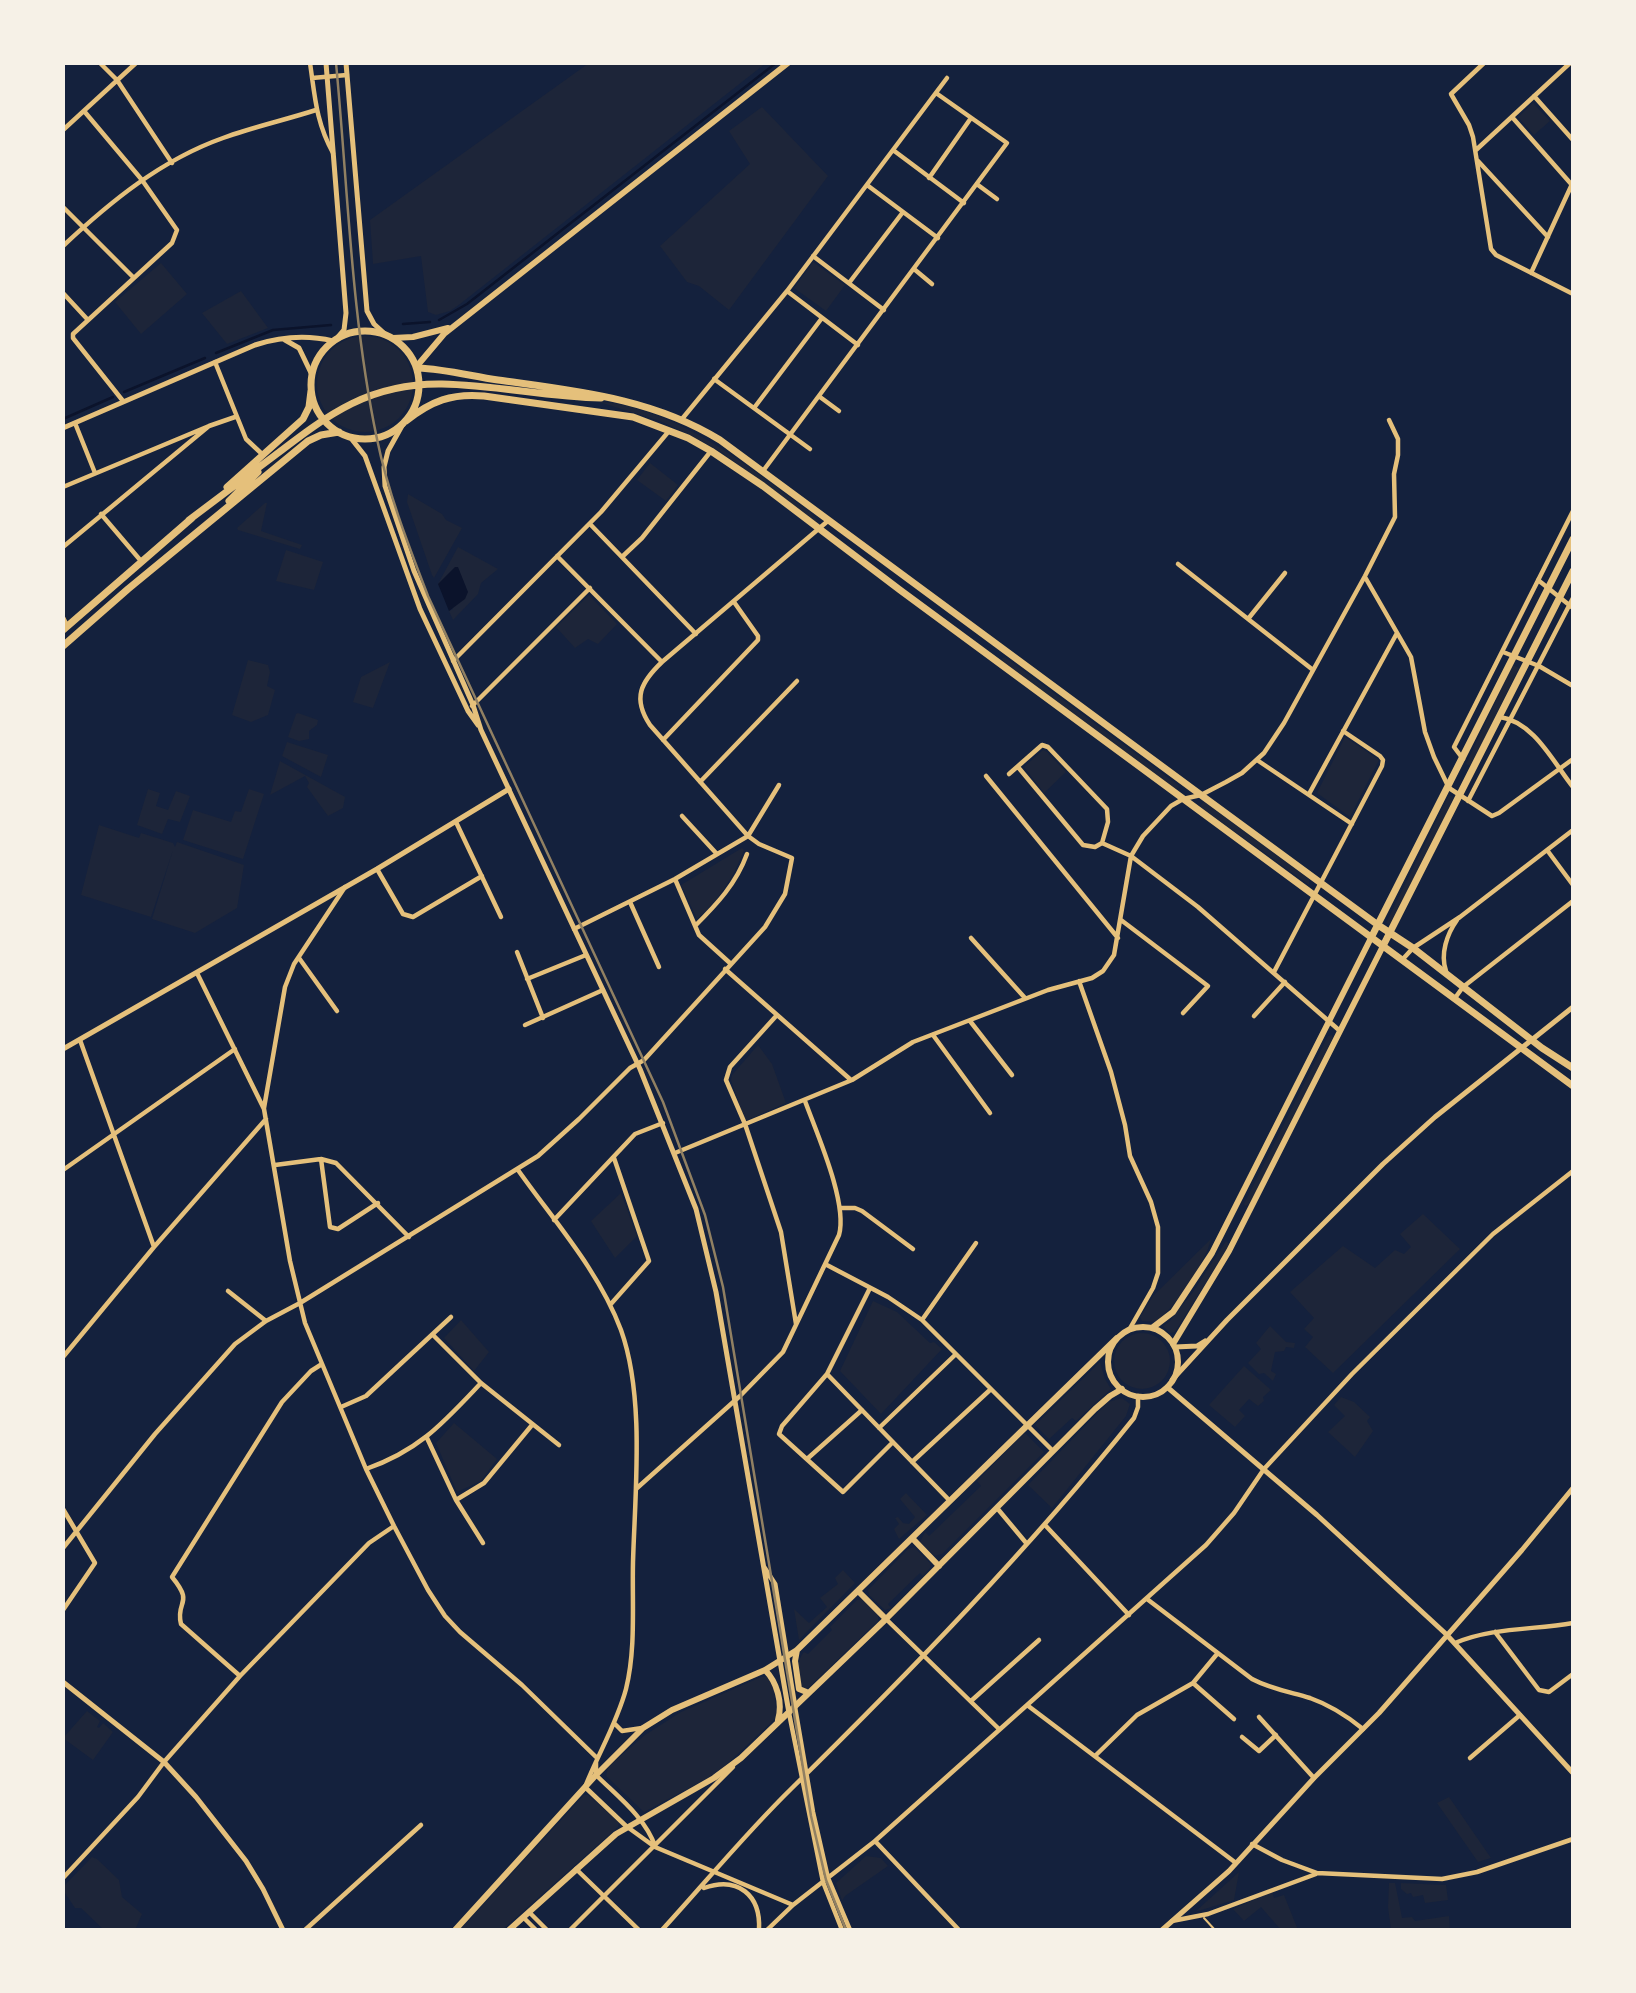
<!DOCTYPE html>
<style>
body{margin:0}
#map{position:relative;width:1636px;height:1993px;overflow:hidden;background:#14213d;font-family:"Fira Sans Condensed",sans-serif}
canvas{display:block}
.frame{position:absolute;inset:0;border:65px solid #f6f1e7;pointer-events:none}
</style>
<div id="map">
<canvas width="1636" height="1993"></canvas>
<div class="frame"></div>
</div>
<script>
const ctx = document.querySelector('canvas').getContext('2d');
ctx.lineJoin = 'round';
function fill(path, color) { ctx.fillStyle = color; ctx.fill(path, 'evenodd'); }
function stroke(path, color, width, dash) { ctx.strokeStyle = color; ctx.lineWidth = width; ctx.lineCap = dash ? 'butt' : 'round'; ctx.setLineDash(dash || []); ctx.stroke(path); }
fill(new Path2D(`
 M589,63H766L460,304L450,311L436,315L428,312L421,256L373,264L370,220Z
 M1533,103L1550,121L1534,135L1518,117Z
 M762,107L828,176L729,310L699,286L687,282L660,246L750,164L729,131Z
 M813,262L845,285L826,311L794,288Z
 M161,263L187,294L141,334L115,302Z
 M241,291L268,328L227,344L202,313Z
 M317 384a48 48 0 1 1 96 0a48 48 0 1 1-96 0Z
 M599,402C614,402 628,406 641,410C706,430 756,473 810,512L818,521H815L721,452L694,437L660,421Z
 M650,463L678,485L666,501L637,480Z
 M408,494L442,514L446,520L462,528L434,578L432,575L407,502Z
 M265,503H267L261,531L302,545L300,549L238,530L237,528Z
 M458,547L498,569L481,583L478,594L453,620L449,611L453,609L438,584Z
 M286,550L323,562L314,590L276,581Z
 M589,595L617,624L598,644L588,639L575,648L556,627Z
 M1005,657L1178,785L1179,787L1176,789L1170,786L1003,663L1002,658Z
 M248,660L268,665L270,672L267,686L275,690L268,715L251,722L232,715Z
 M390,662L373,708L353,702L361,677Z
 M1513,665L1519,668L1471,766L1466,764Z
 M298,713L318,720L317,725L309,731V739L299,741L288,737L296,714Z
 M1345,737L1379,760L1350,817L1317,793Z
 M287,742L328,755L321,777L282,756Z
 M1043,750L1047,752L1066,772L1044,793L1024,767Z
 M280,761L345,797L343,808L328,816L307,787L309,783L305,776L270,795Z
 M148,789L160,793L156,806L168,810L176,791L190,796L180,822L168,819L162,834L137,825Z
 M249,789L264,794L243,859L183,840L193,810L231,822L235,811L241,812Z
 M1449,795L1454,797L1392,925L1386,923Z
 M1204,802L1309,879V885L1202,808L1200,806Z
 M99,825L139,838L141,833L173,843L175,847L177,842L244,865L237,908L195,933L152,919L173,850L151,917L81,895Z
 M742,848L744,850C733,878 720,899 697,919L681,885Z
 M1332,1035L1333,1038L1250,1204L1245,1206L1244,1204L1328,1036Z
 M758,1045L772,1064L786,1103L745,1121L731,1080L732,1075Z
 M621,1193L637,1236L615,1258L591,1221Z
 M1423,1214L1460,1249L1333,1373L1305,1347L1313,1337L1304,1329L1314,1318L1290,1292L1343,1246L1375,1268L1395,1250L1404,1254L1411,1247L1400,1234Z
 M1211,1239C1206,1262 1175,1309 1155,1322L1142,1321L1140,1317L1153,1296Z
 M1226,1241L1228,1243V1247L1175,1332L1170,1333L1163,1326L1169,1322L1193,1292Z
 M873,1301L897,1312L930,1343L934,1342L942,1349L881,1414L840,1371Z
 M461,1320L489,1352L474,1371L444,1338Z
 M1270,1326L1286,1342L1295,1343L1294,1348L1286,1347L1284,1351L1275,1352L1271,1371L1276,1374L1273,1381L1264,1373L1259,1374L1248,1363L1261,1349L1256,1343Z
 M1114 1361a28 28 0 1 1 56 0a28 28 0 1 1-56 0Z
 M1100,1362L1105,1379L1111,1389L1076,1421L1072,1418L1049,1439L1035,1425Z
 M1244,1366L1271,1390L1263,1397L1264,1401L1258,1406L1249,1399L1239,1410L1245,1416L1235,1427L1209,1405Z
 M1341,1397L1354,1402L1370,1417L1367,1421L1373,1431L1355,1457L1328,1432L1345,1416L1334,1405Z
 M1122,1398L1130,1404L1126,1416L1052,1508L1028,1485L1108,1402Z
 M454,1423L497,1459L481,1481L457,1492L436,1443Z
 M1025,1433L1044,1452L942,1554L935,1556L920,1542L925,1532L929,1536L981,1486L977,1481Z
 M906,1493L927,1515L899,1539L894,1529L899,1524L895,1518L898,1517L903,1523L909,1524L915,1517L900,1499Z
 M914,1547L930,1563V1568L923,1576L920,1573L888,1604L891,1608L885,1610L869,1595L868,1590L908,1549Z
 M843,1570L855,1583L799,1640L794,1609L809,1623L827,1607L820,1598L838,1584L835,1578Z
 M863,1599L878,1614V1621L807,1689L802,1688C799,1674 795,1663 804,1652L808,1654L832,1630L830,1627L857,1600Z
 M761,1677H769L773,1682L777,1717L726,1765L708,1778L644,1812L606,1776L608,1767L645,1735L681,1712Z
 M87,1711L100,1721L97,1727L99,1728L103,1723L113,1732L93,1760L63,1738Z
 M584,1795H588L619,1822L618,1827L502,1930H460Z
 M1449,1797L1491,1858L1478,1862L1437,1803Z
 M866,1856L881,1858L888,1866L845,1896L842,1901L836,1883Z
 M92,1857L97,1859L119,1880L122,1897L142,1914L135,1930H104L81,1908H75L63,1890V1887Z
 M1239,1872L1234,1900L1195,1912Z
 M1389,1883H1395L1402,1918L1412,1917L1415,1921L1449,1916L1450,1930H1391L1388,1907Z
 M1401,1883L1446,1885L1448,1900L1425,1903L1423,1895L1413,1897L1411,1893L1407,1894L1401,1889Z
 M1272,1892L1274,1898L1284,1895L1298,1930H1281L1261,1907L1244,1921L1233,1909Z`), '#1d2539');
fill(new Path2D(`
 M455,567H458L468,592L465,599L449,611L438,584Z`), '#0b132b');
stroke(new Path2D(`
 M439,320L467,304L776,63
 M403,324L430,322
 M216,353L273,330L331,325
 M124,392L205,358
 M63,419L113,397`), '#0b132b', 2.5);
stroke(new Path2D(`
 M1204,1918L1215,1930`), '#e5c07b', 2);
stroke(new Path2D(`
 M100,63L117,80L172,163
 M310,63C315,97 316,122 333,153
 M1484,63L1451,94L1469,125L1473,137L1491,249L1496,255L1573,294
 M312,78L347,75
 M1534,96L1573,140
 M84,111L142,180L177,230L172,243L73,334V338L123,401
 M1512,117L1572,185
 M63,130L136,63
 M893,150L964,203
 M1476,150L1570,63
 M1478,161L1548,237
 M929,178L971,118
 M867,185L938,238
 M978,185L997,199
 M63,207L133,277
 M63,246C110,202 161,160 223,138C253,127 285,120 316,110
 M813,256L884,310
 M914,269L932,284
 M1531,273L1573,182
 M849,283L903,212
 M787,291L858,345
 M63,293L88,320
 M215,362L246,439L262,454
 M714,379L810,449
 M820,397L839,411
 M754,408L822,318
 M682,419L787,291L947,78
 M75,423L95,473
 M763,471L1007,143L936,93
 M63,487L209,426L235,417
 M101,514L141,561
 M590,524L696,634
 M63,547L209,426
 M557,556L662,662
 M623,556L642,538L711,451
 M1178,564L1313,670
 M1365,577L1411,657L1425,732L1434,757L1449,788L1492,816L1499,813L1573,759
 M1538,580L1573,608
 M1248,619L1285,573
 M1503,652L1539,666L1573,686
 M453,661L601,512L669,431
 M472,706L590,588
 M1500,717C1534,722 1553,762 1573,787
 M663,740L758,640V636L734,602
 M1463,759L1454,747L1573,511
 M1257,760L1352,824
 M1018,767L1083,845L1095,847L1102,843L1131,856L1198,907L1340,1031
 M1009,774L1042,745L1048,747L1107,809L1108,822L1102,843
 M986,776L1118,938
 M700,782L797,681
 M1309,794L1397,633
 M1468,801L1573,598
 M682,816L716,853
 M456,822L501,917
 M1547,850L1573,885
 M377,869L403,914L413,917L482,876
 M675,879L699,935L731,964
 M630,902L659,967
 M1121,920L1208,986L1183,1013
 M695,926C717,904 736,884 747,854
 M574,929L675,879L748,836L779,785
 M971,938L1025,998
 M517,952L543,1018
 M299,958L337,1011
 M1402,960L1413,948L1460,917L1573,830
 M725,969L851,1080
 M1446,971C1440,954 1447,934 1457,920
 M1274,972L1382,766L1383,760L1380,756L1343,731
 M197,973L264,1109L290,1261L305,1323L366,1469L394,1526L428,1590L445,1616L460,1632L522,1685L596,1757
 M527,979L586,955
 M1079,981L1111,1072L1125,1125L1130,1156L1151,1202L1158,1227V1273L1153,1288L1129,1330
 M1455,998L1463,987L1573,901
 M777,1015L730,1067L726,1080L745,1124L781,1232L796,1324
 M1254,1016L1285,982
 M970,1021L1012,1075
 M525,1025L603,990
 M933,1035L990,1113
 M80,1040L154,1247
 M264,1108L285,987L294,964L345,887
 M675,1153L852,1080L913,1042L1048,990L1092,978L1103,971L1114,955L1131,856L1143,836L1171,806L1183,799L1201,795L1226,782L1242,773L1264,753L1284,723L1365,576L1395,517L1394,474L1398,455V439L1389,420
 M321,1159L330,1227L338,1229L378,1203
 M275,1165L321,1159L336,1163L409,1237
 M63,1170L235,1049
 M518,1170C554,1221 599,1271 621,1330C645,1397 635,1491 633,1562C632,1604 636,1649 626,1689C617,1723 598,1754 585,1787L626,1826L655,1847L793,1905
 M841,1208H855L862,1211L913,1249
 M554,1220L635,1134L663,1123
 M825,1264L888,1297L922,1320L1053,1451
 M870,1288L827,1374L782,1426L779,1434L843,1492L893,1442
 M228,1291L266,1321
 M610,1305L649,1261L614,1158
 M922,1320L976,1243
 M433,1335L481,1383L559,1445
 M63,1357L154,1247L266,1119
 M827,1374L950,1501
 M341,1407L366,1396L451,1317
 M879,1428L956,1354
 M427,1438L456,1500L483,1543
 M807,1459L862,1410
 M912,1462L991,1389
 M366,1469C420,1450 443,1423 481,1383
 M636,1489L740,1396L783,1352L839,1235C848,1203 817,1134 805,1101
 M456,1500L484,1483L532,1425
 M997,1508L1027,1544
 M63,1509L95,1563L63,1610
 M1045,1525L1129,1615
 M63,1548L155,1434L235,1344L266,1321L300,1303L538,1156L579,1119L630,1068L644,1060L765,927L785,894L792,858L759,844L748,836L650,725C632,698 641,682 662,662L829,520
 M1147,1599L1252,1679C1271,1689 1290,1692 1310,1698C1330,1705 1347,1716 1363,1729
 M886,1619L999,1729
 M1495,1632L1539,1690L1549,1692L1573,1674
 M1455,1643C1493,1627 1534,1630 1573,1623
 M240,1676L181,1624C175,1600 195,1605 172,1577L282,1402L311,1371L322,1364
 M1193,1683L1234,1719
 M971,1701L1039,1640
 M1027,1705L1236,1863
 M795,1707L813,1812L828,1878L850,1930
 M789,1713L823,1882L842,1930
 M1259,1717L1314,1778
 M614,1723L622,1731L642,1728
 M1242,1737L1259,1751L1276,1735
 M1096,1755L1137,1715L1193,1683L1217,1654
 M1470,1758L1520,1715
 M596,1762V1775C617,1796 645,1817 655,1846
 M875,1841L959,1930
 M1252,1844L1282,1860L1317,1873L1442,1879L1477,1872L1573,1839
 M576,1869L639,1930
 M63,1878L138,1797L164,1762L240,1676L369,1543L394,1526
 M704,1888C738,1876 761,1895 759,1930
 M529,1912L547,1930
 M523,1917L536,1930
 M1172,1921L1208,1914L1316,1874
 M305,1930L421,1825
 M570,1930L733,1767
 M662,1930C705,1883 746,1833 791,1789C911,1671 1029,1549 1134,1418L1138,1407V1396
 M767,1930L793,1905L875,1841L1206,1545L1234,1513L1264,1469L1352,1374L1493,1234L1573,1171`), '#e5c07b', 4.5);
stroke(new Path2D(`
 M63,618L67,626
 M63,1049L377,869L509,789
 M1167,1387L1317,1515L1446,1634L1573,1773
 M63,1682L164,1762L196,1797L246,1861L263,1889L283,1930
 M1162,1930L1229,1871L1314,1778L1379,1713L1522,1550L1573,1488`), '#e5c07b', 5);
stroke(new Path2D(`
 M326,63L346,313L344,330L338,337
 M346,63L367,311L374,324L385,334
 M285,340L299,348L312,375
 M403,424L388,451L384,467L385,486L414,571L473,705L481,730L640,1069L696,1209L716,1292L789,1713
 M63,428L255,345C280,337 308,335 333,341
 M350,437L365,456L420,609L468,711L478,725
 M1175,1347L1197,1346L1205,1341
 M1172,1380L1227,1320L1383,1164L1435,1117L1573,1007
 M764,1567L775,1584L795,1707`), '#e5c07b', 5);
stroke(new Path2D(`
 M393,338L413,337L448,328
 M417,366L444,334L788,63
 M1108 1362a35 35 0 1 1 70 0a35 35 0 1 1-70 0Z
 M1152,1328L1173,1312L1212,1253L1371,938
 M1173,1344L1229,1251L1383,946
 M912,1538L939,1566
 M858,1591L886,1619
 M797,1650L795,1661L799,1689L809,1693
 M765,1670C777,1682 783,1703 778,1720
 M455,1930L596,1775L643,1728L672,1710L765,1670L797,1650L1117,1338
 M509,1930L616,1834L714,1778L741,1758L886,1619L1095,1409L1110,1396L1122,1389`), '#e5c07b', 6);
stroke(new Path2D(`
 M311 385a54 54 0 1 1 108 0a54 54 0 1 1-108 0Z
 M418,368C444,369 471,376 498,380C576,391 652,398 720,440L1201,795L1378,925L1413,948L1542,1048L1573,1068
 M406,421C431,401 452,393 484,396L633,417L688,438L711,451L763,486L900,590L1573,1086
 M227,487L303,419L309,407L311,391
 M229,501L258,472
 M189,520C217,499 246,477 274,456C329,414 369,383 442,384C495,385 548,397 601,398
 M63,630L192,518
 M63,646L128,589L308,441L321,435L339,432
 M1371,938L1573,539
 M1383,946L1573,571`), '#e5c07b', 7);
stroke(new Path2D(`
 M336,63C348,188 351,316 377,439C388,493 408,544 428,596L663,1102L705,1215L723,1287L811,1816L826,1880L846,1930`), '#918062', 2.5);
</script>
